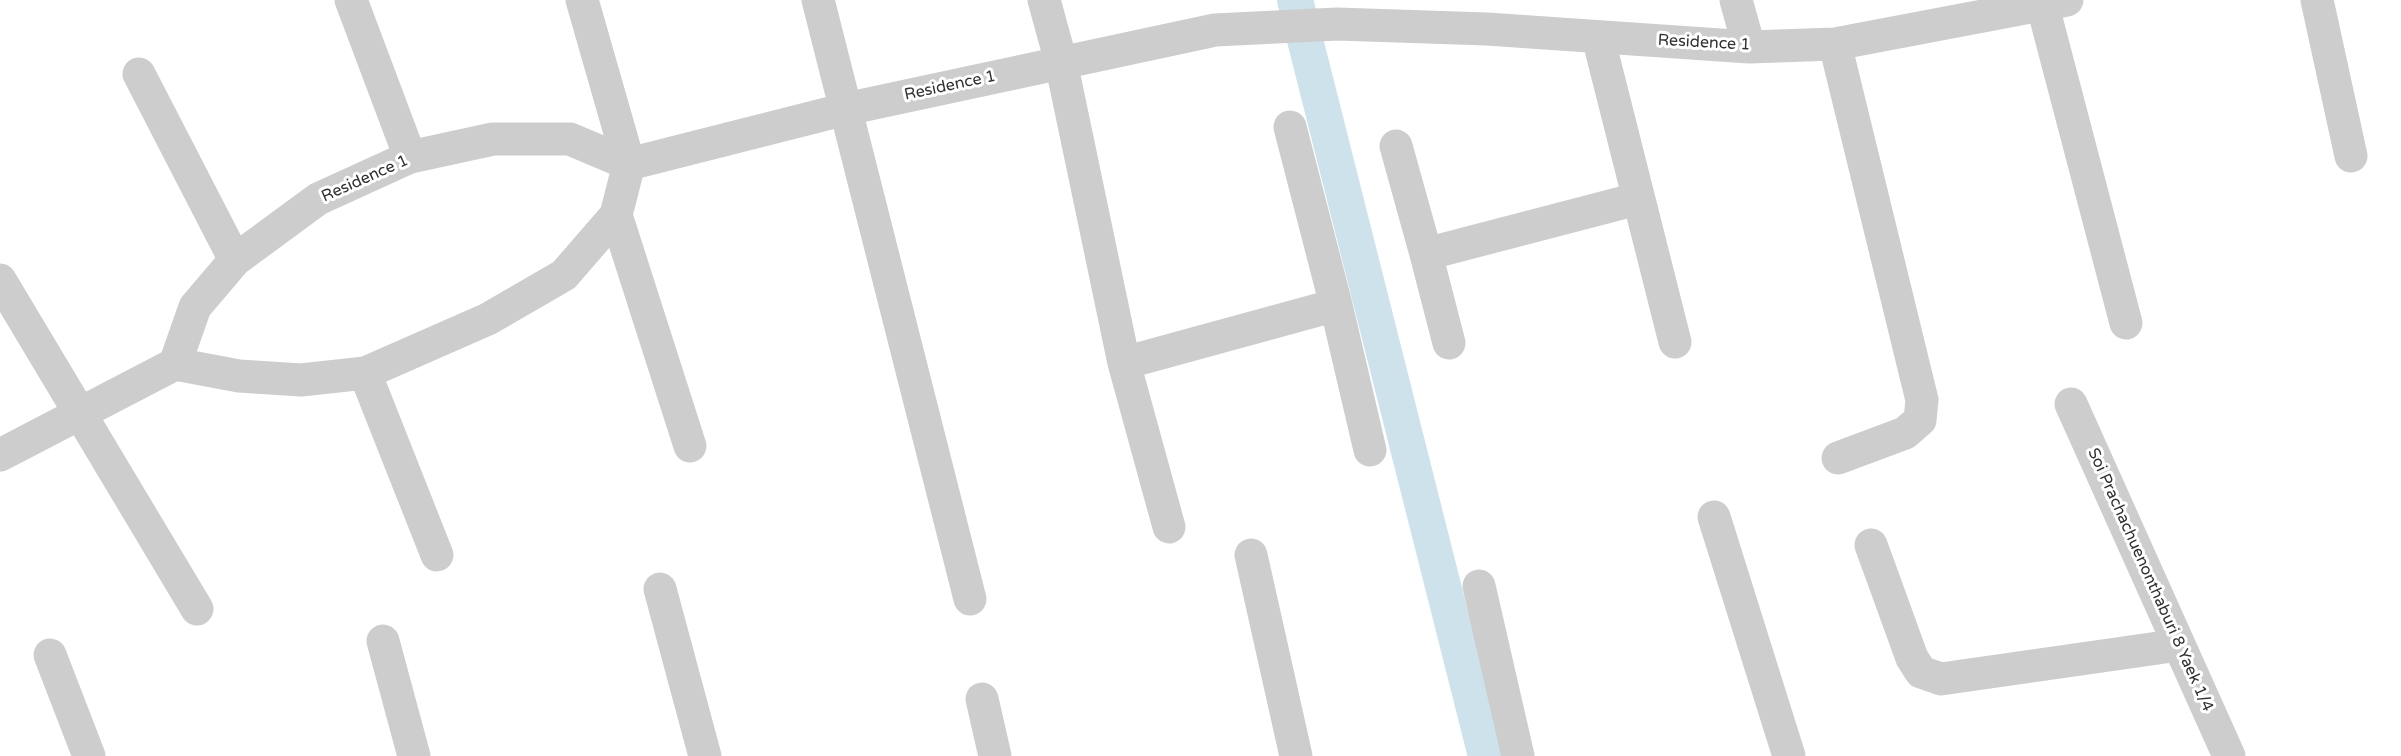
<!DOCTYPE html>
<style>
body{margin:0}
canvas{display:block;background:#fff}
</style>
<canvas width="2401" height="756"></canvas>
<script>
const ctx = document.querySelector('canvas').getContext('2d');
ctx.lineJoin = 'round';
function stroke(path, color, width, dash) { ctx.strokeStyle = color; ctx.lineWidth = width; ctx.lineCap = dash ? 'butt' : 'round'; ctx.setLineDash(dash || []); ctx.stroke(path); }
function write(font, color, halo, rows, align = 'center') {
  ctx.font = font + ' "Varela Round",sans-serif'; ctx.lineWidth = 6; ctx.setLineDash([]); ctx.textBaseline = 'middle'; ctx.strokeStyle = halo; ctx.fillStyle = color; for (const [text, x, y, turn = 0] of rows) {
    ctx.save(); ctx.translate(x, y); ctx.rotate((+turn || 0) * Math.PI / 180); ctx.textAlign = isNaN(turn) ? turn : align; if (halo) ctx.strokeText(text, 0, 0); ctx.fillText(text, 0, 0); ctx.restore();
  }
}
stroke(new Path2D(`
 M1295,0L1486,756`), '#cde2ea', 36);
stroke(new Path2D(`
 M351,0L410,157
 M582,0L629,164
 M818,0L970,599
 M1044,0L1061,62L1124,363L1169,527
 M1736,0L1749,47
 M2317,0L2351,156
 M2042,3L2126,323
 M1598,37L1675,342
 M1835,44L1922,400L1920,420L1905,433L1838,458
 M139,74L235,260
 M1290,127L1336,305
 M1396,146L1426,254L1637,199
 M616,215L690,446
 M1426,254L1449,343
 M0,280L197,609
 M1124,363L1336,305L1370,450
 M175,364L195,307L235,260L318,199L410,157L493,139H570L629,164L846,109L1215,30L1337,24L1487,29L1749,47L1835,44L2067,0
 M365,373L437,555
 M2071,404L2229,756
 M0,455L175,364L239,376L301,380L365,373L488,319L564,275L616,215L629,164
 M1714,517L1789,756
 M1871,545L1912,658L1921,672L1941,679L2179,645
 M1251,555L1296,756
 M1479,586L1518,756
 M660,589L705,756
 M383,641L414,756
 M50,655L89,756
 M982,699L995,756`), '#cdcdcd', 33);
write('16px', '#303030', '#fff', [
 ["Residence 1",1704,43,3],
 ["Residence 1",950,86,-12],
 ["Residence 1",365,179,-24],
 ["Soi Prachachuenonthaburi 8 Yaek 1/4",2150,580,66]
]);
</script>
